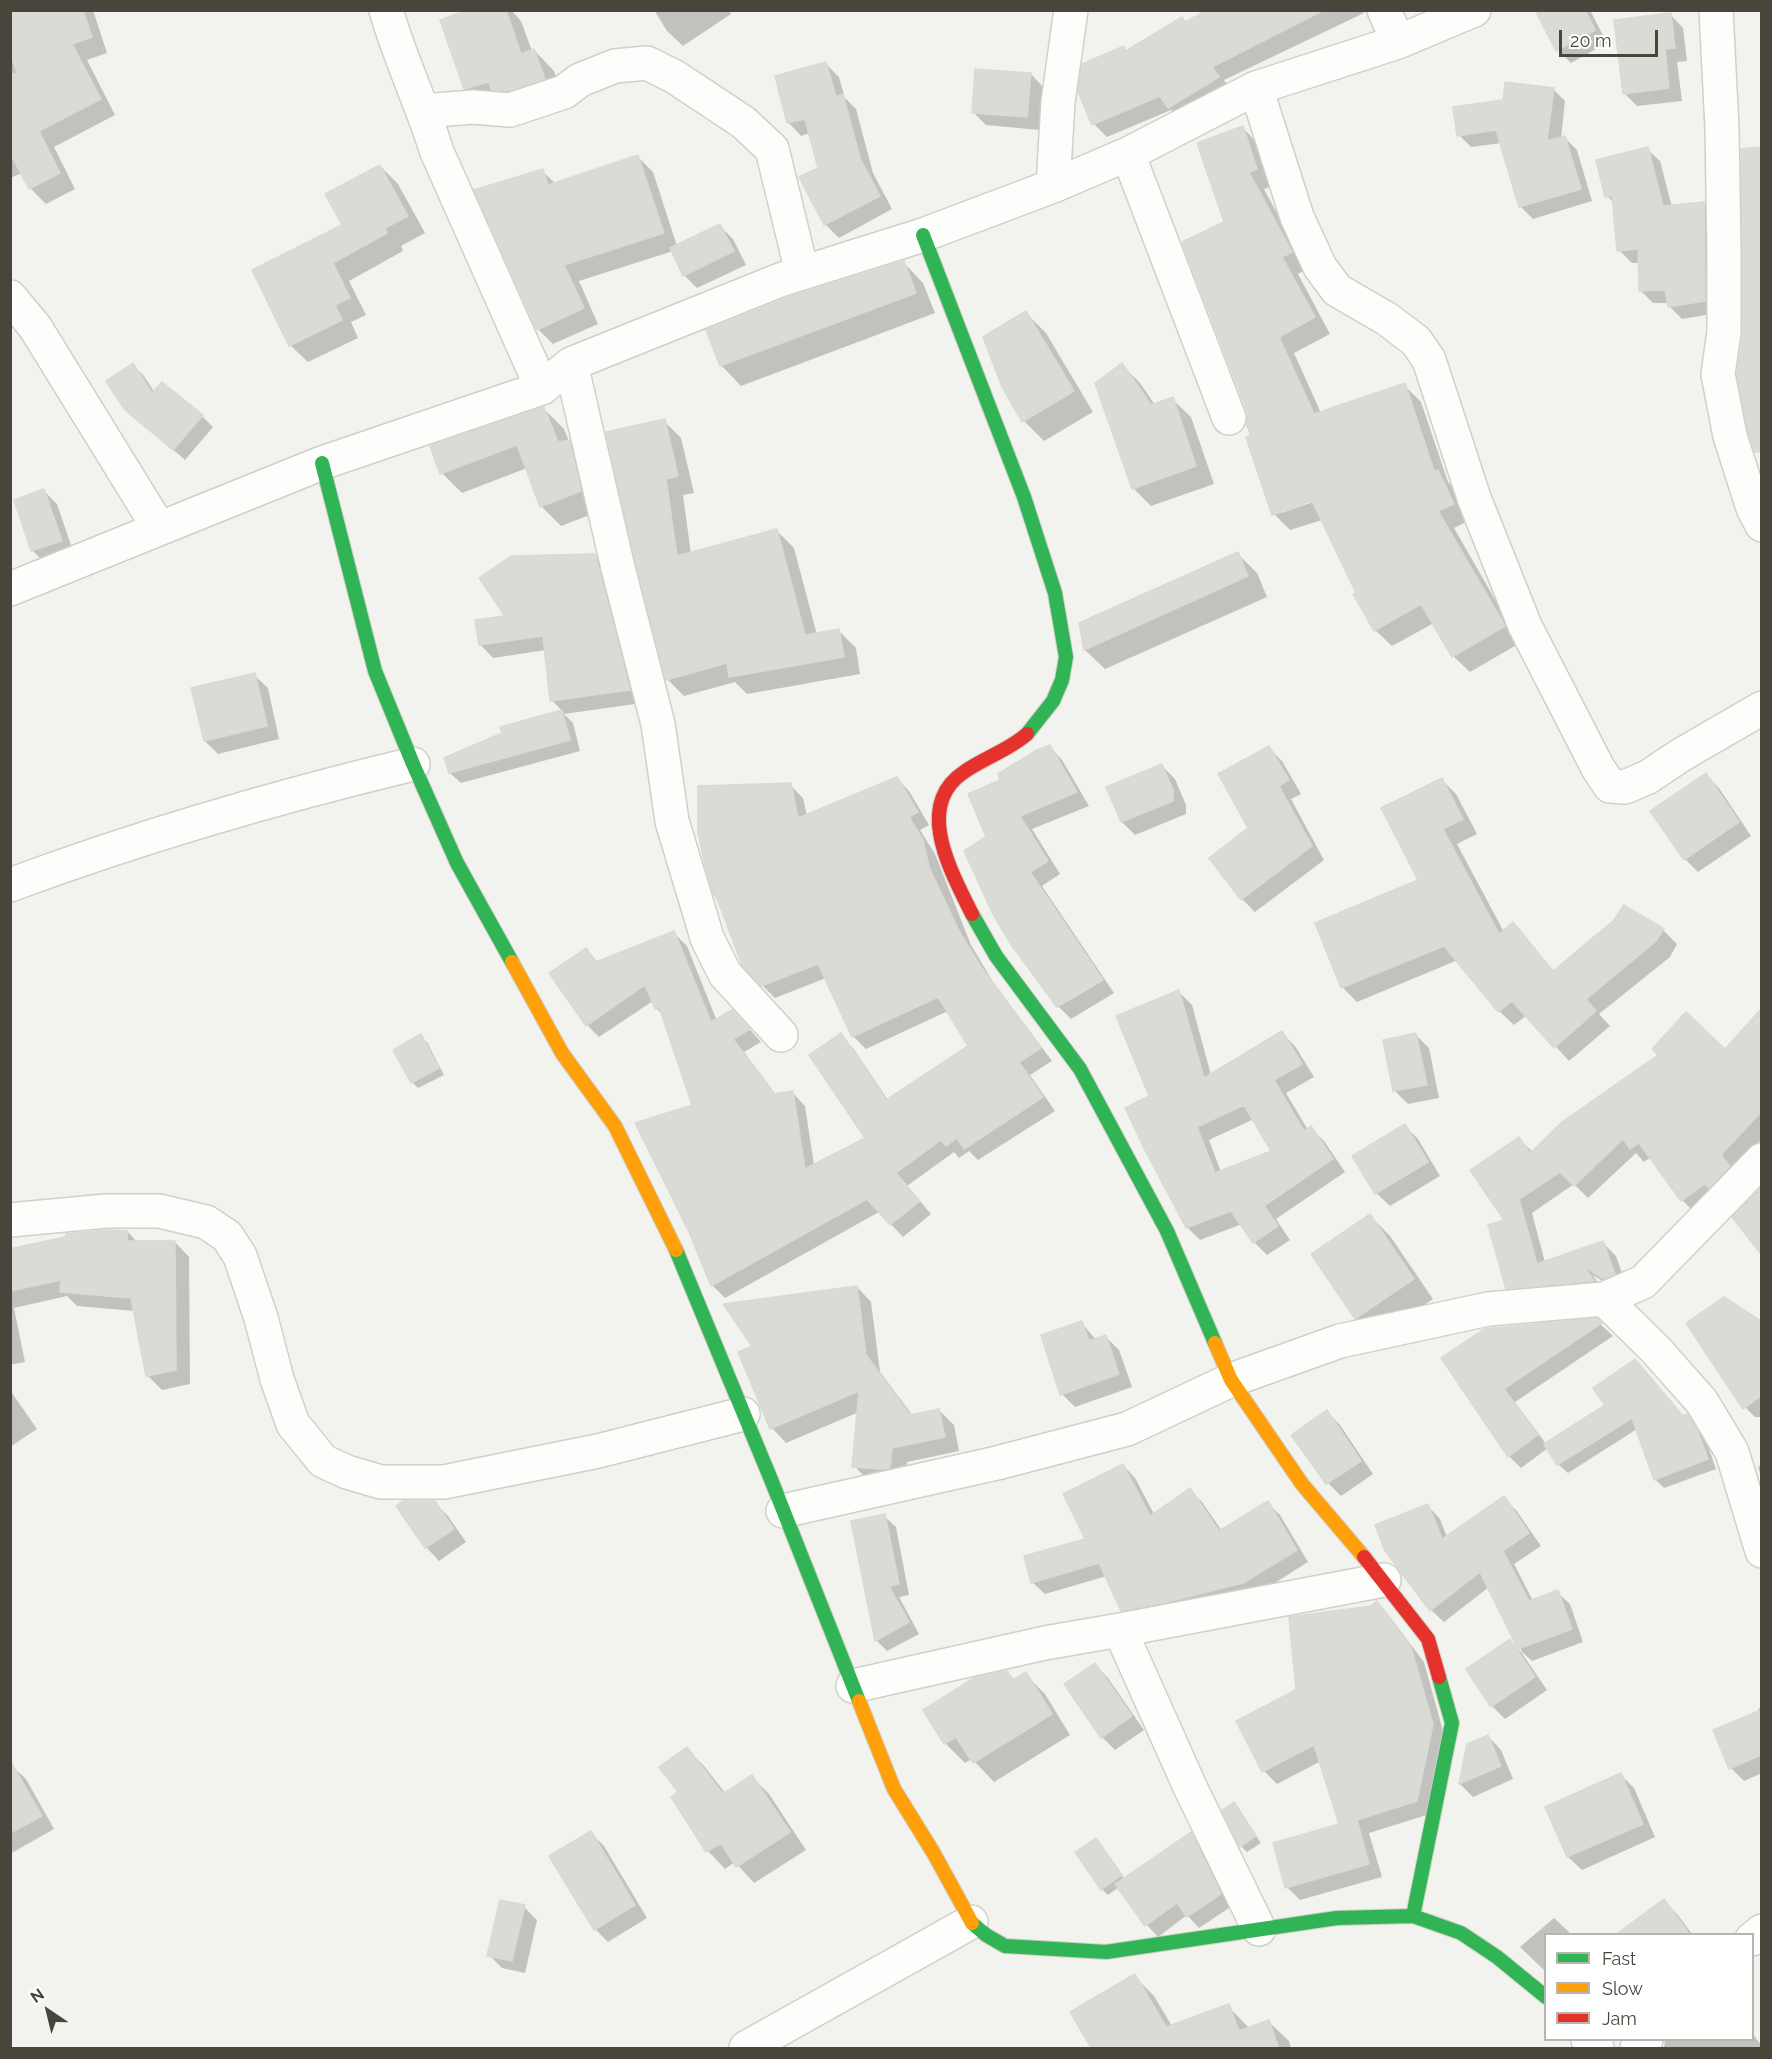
<!DOCTYPE html>
<style>
body{margin:0}
#map{position:relative;width:1772px;height:2059px;overflow:hidden;background:#f2f2ee;font-family:Raleway,sans-serif}
canvas{display:block}
.frame{position:absolute;inset:0;border:12px solid #48463a;pointer-events:none}
.legend{position:absolute;left:1544px;top:1933px;width:210px;height:108px;box-sizing:border-box;background:#fff;border:2px solid #b6b5b0;margin:0;padding:8px 10px;list-style:none;font-size:18px;color:#48463a}
.legend li{display:flex;align-items:center;gap:12px;height:30px}
.legend b{width:30px;border:2px solid #b6b5b0}
.north{position:absolute;left:18px;top:1981px;width:60px;height:60px;-webkit-text-stroke:4px #fff;paint-order:stroke;rotate:325deg;font-size:16px;font-weight:700;line-height:24px;text-align:center;color:#48463a}
.north::after{content:'';display:block;margin:auto;width:21px;height:27px;background:#48463a;clip-path:polygon(50% 0,100% 100%,50% 72%,0 100%)}
.scale{position:absolute;left:1559px;top:30px;width:99px;height:27px;box-sizing:border-box;border:3px solid #48463a;border-top:0;padding-left:8px;font-size:18px;line-height:21px;white-space:nowrap;color:#48463a;-webkit-text-stroke:4px #fff;paint-order:stroke}
</style>
<div id="map">
<canvas width="1772" height="2059"></canvas>
<div class="frame"></div>
<ul class="legend">
<li><b style="height:8px;background:#30b455"></b>Fast</li>
<li><b style="height:8px;background:#ff9f0a"></b>Slow</li>
<li><b style="height:8px;background:#e5322d"></b>Jam</li>
</ul>
<div class="north">N</div>
<div class="scale">20 m</div>
</div>
<script>
const ctx = document.querySelector('canvas').getContext('2d');
ctx.lineJoin = 'round';
function fill(path, color) { ctx.fillStyle = color; ctx.fill(path, 'evenodd'); }
function stroke(path, color, width, dash) { ctx.strokeStyle = color; ctx.lineWidth = width; ctx.lineCap = dash ? 'butt' : 'round'; ctx.setLineDash(dash || []); ctx.stroke(path); }
fill(new Path2D(`
 M27,10H93L107,53L87,60L115,115L54,147L75,189L46,204L30,188L22,173L10,178V16Z
 M472,10H511L521,21L532,51L534,50L554,71L564,99L485,108L465,88Z
 M654,10H729L731,14L683,46L667,31Z
 M1211,10H1363L1364,13L1224,80L1231,91L1182,121L1171,110L1107,137L1094,124L1124,48L1128,51Z
 M1548,10H1590L1607,43L1571,63L1558,50Z
 M1670,14L1683,28L1687,61L1677,62L1682,101L1637,106L1624,93Z
 M826,64L839,77L845,98L856,109L873,173L892,209L839,238L825,224L801,178L819,168L810,133L801,136L788,122Z
 M1031,74L1044,88L1040,130L986,125L973,112Z
 M1553,89L1565,101L1561,139L1565,138L1577,150L1592,201L1533,219L1521,207L1502,143L1471,147L1459,135L1505,102Z
 M1243,128L1259,145L1273,186L1264,189L1307,269L1298,274L1330,334L1294,353L1321,413L1404,385L1421,402L1448,482L1454,488L1470,520L1454,528L1520,643L1470,672L1453,656L1434,623L1392,646L1375,630L1322,520L1290,530L1274,514L1248,411L1226,223ZM1319,498V500L1281,513V510Z
 M1647,149L1660,161L1672,207L1704,203L1717,216V313L1682,319L1669,306V303H1653L1640,290L1639,263H1632L1619,250L1615,204L1607,196Z
 M1762,149V438L1749,425L1744,332L1743,151Z
 M638,157L653,172L677,246L720,226L733,239L746,265L697,288L684,275L673,251L579,281L598,324L553,344L538,329L542,171L556,184Z
 M380,166L398,184L425,233L401,246L403,251L349,281L366,315L351,322L358,338L308,362L290,345L344,226Z
 M903,262L923,283L935,313L741,386L721,365Z
 M1026,313L1046,333L1093,412L1044,441L1024,421Z
 M133,365L144,376L155,393L202,416L213,427L185,460L126,409Z
 M1122,365L1140,383L1155,405L1172,399L1191,417L1214,484L1151,506L1133,488Z
 M544,409L564,429L569,441L589,462L600,511L561,526L541,506L527,468L462,493L442,473Z
 M664,421L681,438L694,493L683,495L691,554L777,531L794,548L817,635L839,631L856,648L860,674L747,694L735,682L684,696L667,679Z
 M44,491L57,504L74,554L46,564L33,551L16,500Z
 M1237,553L1257,573L1267,597L1105,669L1085,650L1081,624Z
 M595,555L608,569L642,703L564,714L573,723L580,751L461,783L450,773L503,734L502,728L563,712L552,700L546,650L493,658L480,644L508,617Z
 M254,675L268,688L279,739L218,754L205,741Z
 M1049,746L1062,760L1089,806L1032,829L1060,874L1042,886L1114,993L1071,1019L1058,1006L988,838L1002,781Z
 M1269,748L1282,761L1301,794L1291,799L1324,860L1255,912L1242,899L1250,829Z
 M1162,766L1175,779L1186,805V814L1135,835L1122,822L1108,788Z
 M1706,775L1719,788L1751,836L1698,872L1685,859Z
 M896,778L909,791L929,825L920,830L935,854L971,945L993,982L1052,1061L1030,1075L1055,1111L978,1160L969,1151L959,1158L954,1152L907,1186L931,1214L903,1237L879,1212L725,1298L713,1286L690,1231L694,1106L663,1015L656,1008L653,1001L599,1037L587,1025L586,950L599,963L674,933L687,946L717,1021L745,1024L761,1042L744,1052L776,1095L793,1093L805,1106L814,1165L867,1139L840,1035L853,1048L888,1100L970,1047L948,1011L866,1049L853,1036L826,978L775,998L762,985L790,785L803,798L807,816ZM848,1048H852L891,1106L889,1107Z
 M1442,780L1456,794L1477,834L1457,844L1504,932L1513,924L1554,972L1663,930L1677,944L1670,957L1599,1014L1610,1026L1569,1061L1527,1015L1514,1025L1499,1011L1458,960L1357,1002L1343,988L1317,924L1420,881Z
 M1179,992L1192,1005L1211,1075L1282,1033L1295,1046L1314,1077L1286,1093L1308,1130L1311,1128L1324,1141L1345,1172L1276,1219L1290,1240L1267,1255L1254,1242L1242,1224L1200,1240L1187,1227L1151,1097ZM1254,1119L1274,1152L1221,1172L1209,1140Z
 M1762,1011V1139L1695,1213L1682,1200L1651,1157L1644,1162L1636,1153L1588,1198L1574,1184L1532,1213L1545,1262L1603,1243L1616,1256L1627,1287L1618,1291L1593,1275L1605,1294L1521,1301L1508,1288L1506,1221L1519,1139L1533,1152L1725,1051Z
 M1416,1035L1429,1048L1439,1098L1408,1104L1395,1091Z
 M420,1036L427,1042L444,1075L418,1088L412,1082Z
 M1405,1126L1418,1139L1440,1176L1390,1206L1376,1193L1354,1156Z
 M1762,1190V1252L1734,1218Z
 M1370,1216L1390,1236L1433,1299L1376,1338L1356,1318Z
 M128,1232L138,1243L175,1242L189,1257L190,1384L162,1390L147,1375L135,1311L77,1306L67,1296L14,1308L25,1362L10,1365V1250Z
 M857,1287L871,1302L880,1372L913,1416L939,1410L954,1425L959,1451L907,1462L905,1482L869,1481L854,1466L859,1412L786,1443L772,1428L754,1346Z
 M1724,1299L1762,1323V1417H1755L1741,1403Z
 M1596,1320L1613,1336L1515,1402L1546,1444L1607,1406L1684,1417L1687,1416L1697,1425L1706,1440L1716,1469L1664,1488L1655,1479L1637,1429L1568,1473L1558,1464L1548,1448L1521,1468L1509,1456L1444,1358Z
 M1082,1323L1096,1340L1106,1337L1119,1350L1132,1387L1075,1407L1062,1394Z
 M10,1390L37,1429L10,1447Z
 M1327,1412L1340,1425L1373,1474L1341,1496L1328,1483Z
 M1123,1465L1135,1478L1154,1514L1189,1490L1202,1502L1222,1531L1268,1503L1280,1515L1308,1562L1256,1595L1135,1622L1122,1610L1107,1576L1045,1594L1032,1582L1087,1540Z
 M1762,1465V1480L1758,1467Z
 M1503,1498L1516,1510L1541,1546L1514,1564L1533,1601L1557,1592L1570,1604L1583,1642L1532,1661L1522,1652L1489,1587L1444,1622L1431,1610L1428,1506L1440,1519L1447,1537Z
 M434,1502L448,1516L466,1542L439,1561L426,1547L398,1506Z
 M884,1516L896,1527L909,1595L899,1597L919,1634L887,1651L876,1640Z
 M1376,1603L1390,1617L1424,1662L1445,1738L1430,1814L1369,1833L1382,1877L1300,1900L1287,1887L1341,1825L1321,1761L1277,1784L1264,1771L1238,1722L1298,1691Z
 M1510,1641L1521,1652L1547,1690L1505,1719L1492,1706Z
 M1095,1665L1108,1678L1144,1730L1115,1750L1102,1737Z
 M1007,1672L1015,1680L1025,1674L1045,1694L1070,1735L994,1782L972,1759L965,1763L945,1743Z
 M1762,1707V1773L1744,1781L1731,1768L1759,1713L1758,1709Z
 M1488,1736L1501,1750L1513,1779L1473,1797L1460,1784L1468,1745Z
 M687,1749L704,1766L726,1794L752,1777L769,1794L806,1850L754,1883L735,1862L725,1869L708,1851L673,1798L680,1793Z
 M12,1766L26,1779L54,1829L10,1854V1767Z
 M1621,1775L1634,1788L1655,1837L1582,1870L1568,1857L1547,1808Z
 M1233,1804L1261,1843L1247,1852L1241,1846L1224,1811Z
 M591,1833L604,1846L647,1918L608,1942L595,1929Z
 M1191,1834L1202,1845L1232,1906L1199,1928L1187,1915L1158,1937L1147,1925L1119,1887L1108,1895L1102,1889V1846L1125,1880Z
 M1664,1901L1677,1914L1692,1934H1617Z
 M524,1907L537,1920L525,1973L502,1968L489,1955Z
 M1554,1918L1571,1934H1546V1972L1520,1947Z
 M1134,1976L1154,1996L1172,2026L1228,2006L1249,2028L1268,2021L1289,2041L1291,2048H1093Z
 M1752,2033L1762,2046L1758,2048H1664L1665,2040H1752Z`), '#0003');
const building = new Path2D(`
 M22,10H83L92,37L72,44L101,99L39,131L60,173L29,189L10,153V75L17,73L10,53V14Z
 M468,10H506L521,54L534,49L545,79L508,91L491,90L489,82L464,89L440,20Z
 M1208,10H1324L1212,67L1219,77L1168,108L1160,96L1092,125L1078,92L1082,64L1124,46L1126,51L1182,17L1185,22Z
 M1535,10H1585L1595,30L1556,51Z
 M1671,13L1675,48L1665,49L1669,88L1623,94L1614,20Z
 M826,62L836,97L843,94L860,158L880,196L824,225L799,177L818,168L805,119L787,123L775,76Z
 M975,69L1031,73L1027,117L972,113Z
 M1505,82L1554,88L1547,141L1565,136L1581,189L1519,207L1496,130L1457,136L1453,107L1503,100Z
 M1243,126L1257,169L1249,172L1292,252L1282,257L1315,317L1279,337L1314,414L1405,383L1434,471L1438,470L1454,504L1438,511L1505,626L1452,657L1421,604L1374,631L1353,594L1356,593L1312,501L1272,515L1246,437L1251,435L1246,424L1247,411L1182,242L1224,222L1197,143Z
 M1648,147L1663,206L1704,202L1705,301L1668,307L1665,290L1639,291L1638,249L1617,251L1612,195L1605,197L1596,160Z
 M1761,147V452H1755L1748,431L1737,374L1743,332L1741,149Z
 M638,155L664,233L564,265L584,308L537,330L474,190L543,169L548,185Z
 M380,165L408,216L385,228L387,233L333,263L350,298L335,305L342,320L289,346L252,270L342,225L325,194Z
 M720,224L734,251L683,276L670,248Z
 M904,261L916,293L720,366L706,330L786,298Z
 M1026,311L1074,391L1022,422L1002,387L983,337Z
 M133,363L152,393L162,382L203,415L173,450L125,410L106,381Z
 M1122,363L1151,405L1173,397L1196,466L1132,489L1095,383Z
 M544,407L558,442L569,440L581,491L540,507L517,445L440,474L430,446Z
 M665,419L678,476L666,479L677,556L777,529L805,635L839,629L844,657L729,677L727,663L666,680L636,564L606,432Z
 M44,489L62,541L31,551L14,500Z
 M1238,552L1248,576L1084,650L1079,623Z
 M595,554L630,690L550,701L543,636L479,645L475,620L505,616L479,578L511,556Z
 M255,673L267,726L204,741L191,688Z
 M562,710L570,740L449,773L444,758L502,733L500,727Z
 M1050,745L1077,792L1020,816L1048,861L1030,872L1103,980L1057,1007L1012,946L993,914L964,851L986,837L968,794L1000,780L998,774L1037,750Z
 M1269,746L1289,780L1279,786L1312,846L1241,900L1209,858L1248,828L1218,774Z
 M1162,764L1173,790V801L1121,822L1106,787Z
 M1706,773L1739,822L1684,860L1650,811Z
 M897,777L918,812L909,817L923,840L929,867L959,931L981,967L1041,1048L1019,1062L1043,1097L964,1149L957,1138L946,1146L941,1140L896,1173L920,1201L890,1225L867,1199L711,1286L689,1232L635,1123L692,1105L659,1007L655,1009L645,985L586,1026L549,973L586,948L596,962L674,931L711,1022L732,1010L750,1029L733,1039L774,1094L793,1091L805,1169L865,1138L809,1055L841,1033L886,1100L968,1046L938,997L852,1037L818,964L761,986L742,965L716,896H714L704,861L698,832V786L791,783L798,818Z
 M1442,778L1463,819L1443,829L1499,934L1513,922L1553,971L1614,920L1624,905L1664,929L1655,942L1586,999L1596,1011L1554,1048L1512,1001L1498,1012L1444,946L1341,988L1315,923L1418,880L1381,808Z
 M1179,990L1204,1078L1282,1031L1302,1064L1274,1080L1304,1131L1311,1126L1333,1159L1264,1206L1278,1226L1253,1243L1231,1211L1186,1228L1145,1150L1125,1108L1149,1096L1116,1016ZM1244,1105L1271,1151L1215,1173L1197,1127Z
 M1761,1009V1112L1721,1155L1730,1166L1709,1188L1705,1184L1681,1201L1639,1143L1630,1149L1623,1139L1574,1186L1560,1172L1519,1199L1537,1264L1603,1241L1615,1274L1604,1279L1584,1266L1594,1281L1506,1289L1488,1225L1504,1220L1470,1170L1519,1137L1530,1153L1562,1122L1658,1055L1652,1049L1686,1012L1725,1049Z
 M1416,1033L1427,1085L1393,1091L1383,1040Z
 M421,1034L439,1068L411,1083L393,1050Z
 M1405,1124L1428,1162L1375,1194L1352,1156Z
 M1761,1188V1254L1732,1217Z
 M1370,1214L1414,1279L1355,1319L1311,1254Z
 M107,1230L128,1231L127,1241H175L176,1370L146,1376L131,1298L60,1292L61,1280L10,1291V1249L65,1237L66,1234Z
 M857,1286L866,1355L910,1415L939,1409L945,1437L892,1448L890,1468L883,1469L852,1467L859,1391L770,1429L738,1352L752,1346L723,1304Z
 M1724,1297L1761,1321V1396L1743,1409L1686,1323Z
 M1597,1318L1602,1323L1504,1389L1538,1435L1508,1457L1441,1358L1484,1329Z
 M1082,1321L1089,1341L1106,1335L1119,1374L1060,1395L1041,1335Z
 M1635,1359L1683,1416L1687,1414L1697,1429L1708,1459L1654,1480L1632,1418L1557,1465L1544,1444L1605,1405L1593,1388Z
 M1327,1410L1361,1461L1326,1484L1291,1435Z
 M1123,1464L1150,1516L1190,1488L1219,1531L1268,1501L1297,1550L1243,1583L1167,1602L1121,1611L1099,1563L1031,1583L1024,1556L1085,1539L1063,1494Z
 M1504,1496L1529,1533L1503,1551L1529,1601L1558,1590L1572,1629L1518,1649L1480,1572L1430,1611L1385,1551L1375,1525L1428,1504L1442,1539Z
 M403,1501H435L454,1529L425,1548L396,1506Z
 M885,1514L899,1584L889,1586L909,1622L875,1641L851,1521Z
 M1377,1601L1411,1647L1433,1724L1417,1801L1357,1820L1369,1864L1285,1888L1273,1843L1339,1824L1314,1745L1262,1772L1236,1721L1296,1690L1289,1617L1371,1606Z
 M1510,1639L1535,1677L1491,1707L1466,1669Z
 M1095,1663L1132,1716L1101,1738L1064,1684Z
 M1007,1671L1013,1680L1026,1672L1052,1714L973,1763L956,1737L944,1744L923,1710L974,1678Z
 M1761,1710V1755L1729,1769L1713,1730Z
 M1488,1735L1501,1766L1459,1784L1467,1744Z
 M687,1747L723,1794L752,1775L790,1832L736,1867L721,1843L706,1852L671,1797L678,1792L659,1767Z
 M10,1760L42,1816L10,1833Z
 M1621,1773L1643,1824L1567,1857L1545,1807Z
 M1234,1802L1256,1836L1240,1847L1222,1810Z
 M591,1831L635,1905L594,1930L549,1856Z
 M1191,1832L1221,1894L1187,1917L1177,1903L1145,1926L1115,1884Z
 M1096,1838L1122,1875L1101,1890L1075,1852Z
 M1664,1899L1690,1935H1615Z
 M500,1900L525,1905L512,1961L487,1956Z
 M1135,1974L1166,2027L1229,2004L1239,2031L1269,2020L1279,2049H1092L1070,2012Z`);
fill(building, '#dbdbd6');
stroke(building, '#dadad4', 1.5);
const street = new Path2D(`
 M386,10C400,59 422,104 437,152L542,388
 M1384,10L1398,42
 M1716,10L1722,128L1724,252V332L1718,374L1730,436L1753,508L1762,525
 M1256,88L1297,217L1320,267L1337,290L1387,319L1416,341L1429,360L1474,498L1525,626L1598,768L1610,786L1625,787L1648,777L1681,755L1762,708
 M424,111L473,107L510,110L564,92L580,80L615,66L647,63L675,77L743,122L772,149L802,272
 M1128,154L1229,418
 M1053,186L1058,102L1071,10
 M10,297L35,327L159,528
 M571,364L618,568L658,724L672,821L700,914L707,938L725,974L781,1035
 M10,589L322,463L542,388L571,364L780,280L923,235L1053,186L1128,154L1256,88L1398,42L1474,10
 M10,885C142,836 276,797 413,764
 M10,1220L106,1211H159L206,1222L227,1236L240,1256L261,1318L277,1379L293,1424L323,1461L347,1472L381,1482H444L598,1451L743,1414
 M1604,1299L1656,1350L1702,1402L1732,1452L1762,1551
 M783,1511L997,1463L1127,1429L1231,1380L1340,1341L1488,1309L1604,1299L1643,1282L1762,1160
 M1120,1630L1190,1787L1259,1929
 M853,1686L1045,1643L1120,1630L1384,1580
 M1752,1939L1762,1931
 M1588,2040L1597,2048
 M746,2048L971,1922
 M1637,2048L1646,2040`);
const fast = new Path2D(`
 M923,235L1024,497L1055,593L1066,657L1062,680L1053,701L1027,734
 M322,463L375,671L413,764L457,863L512,962
 M972,914L996,956L1080,1069L1167,1231L1215,1343
 M676,1250L772,1482L859,1701
 M1413,1916L1452,1723L1439,1677
 M972,1923L986,1935L1005,1946L1106,1952L1337,1918L1413,1916L1461,1933L1497,1957L1546,1997`);
const slow = new Path2D(`
 M512,962L562,1053L615,1126L676,1250
 M1215,1343L1231,1380L1302,1484L1364,1557
 M859,1701L894,1789L933,1852L972,1923`);
const jam = new Path2D(`
 M972,914C952,873 913,806 964,772C984,758 1009,750 1027,734
 M1364,1557L1428,1639L1439,1677`);
stroke(street, '#d0d0cb', 36);
stroke(fast, '#cfcfc5', 16);
stroke(slow, '#cfcfc5', 16);
stroke(jam, '#cfcfc5', 16);
stroke(street, '#fdfdfc', 33);
stroke(fast, '#30b455', 14);
stroke(slow, '#ff9f0a', 14);
stroke(jam, '#e5322d', 14);
</script>
